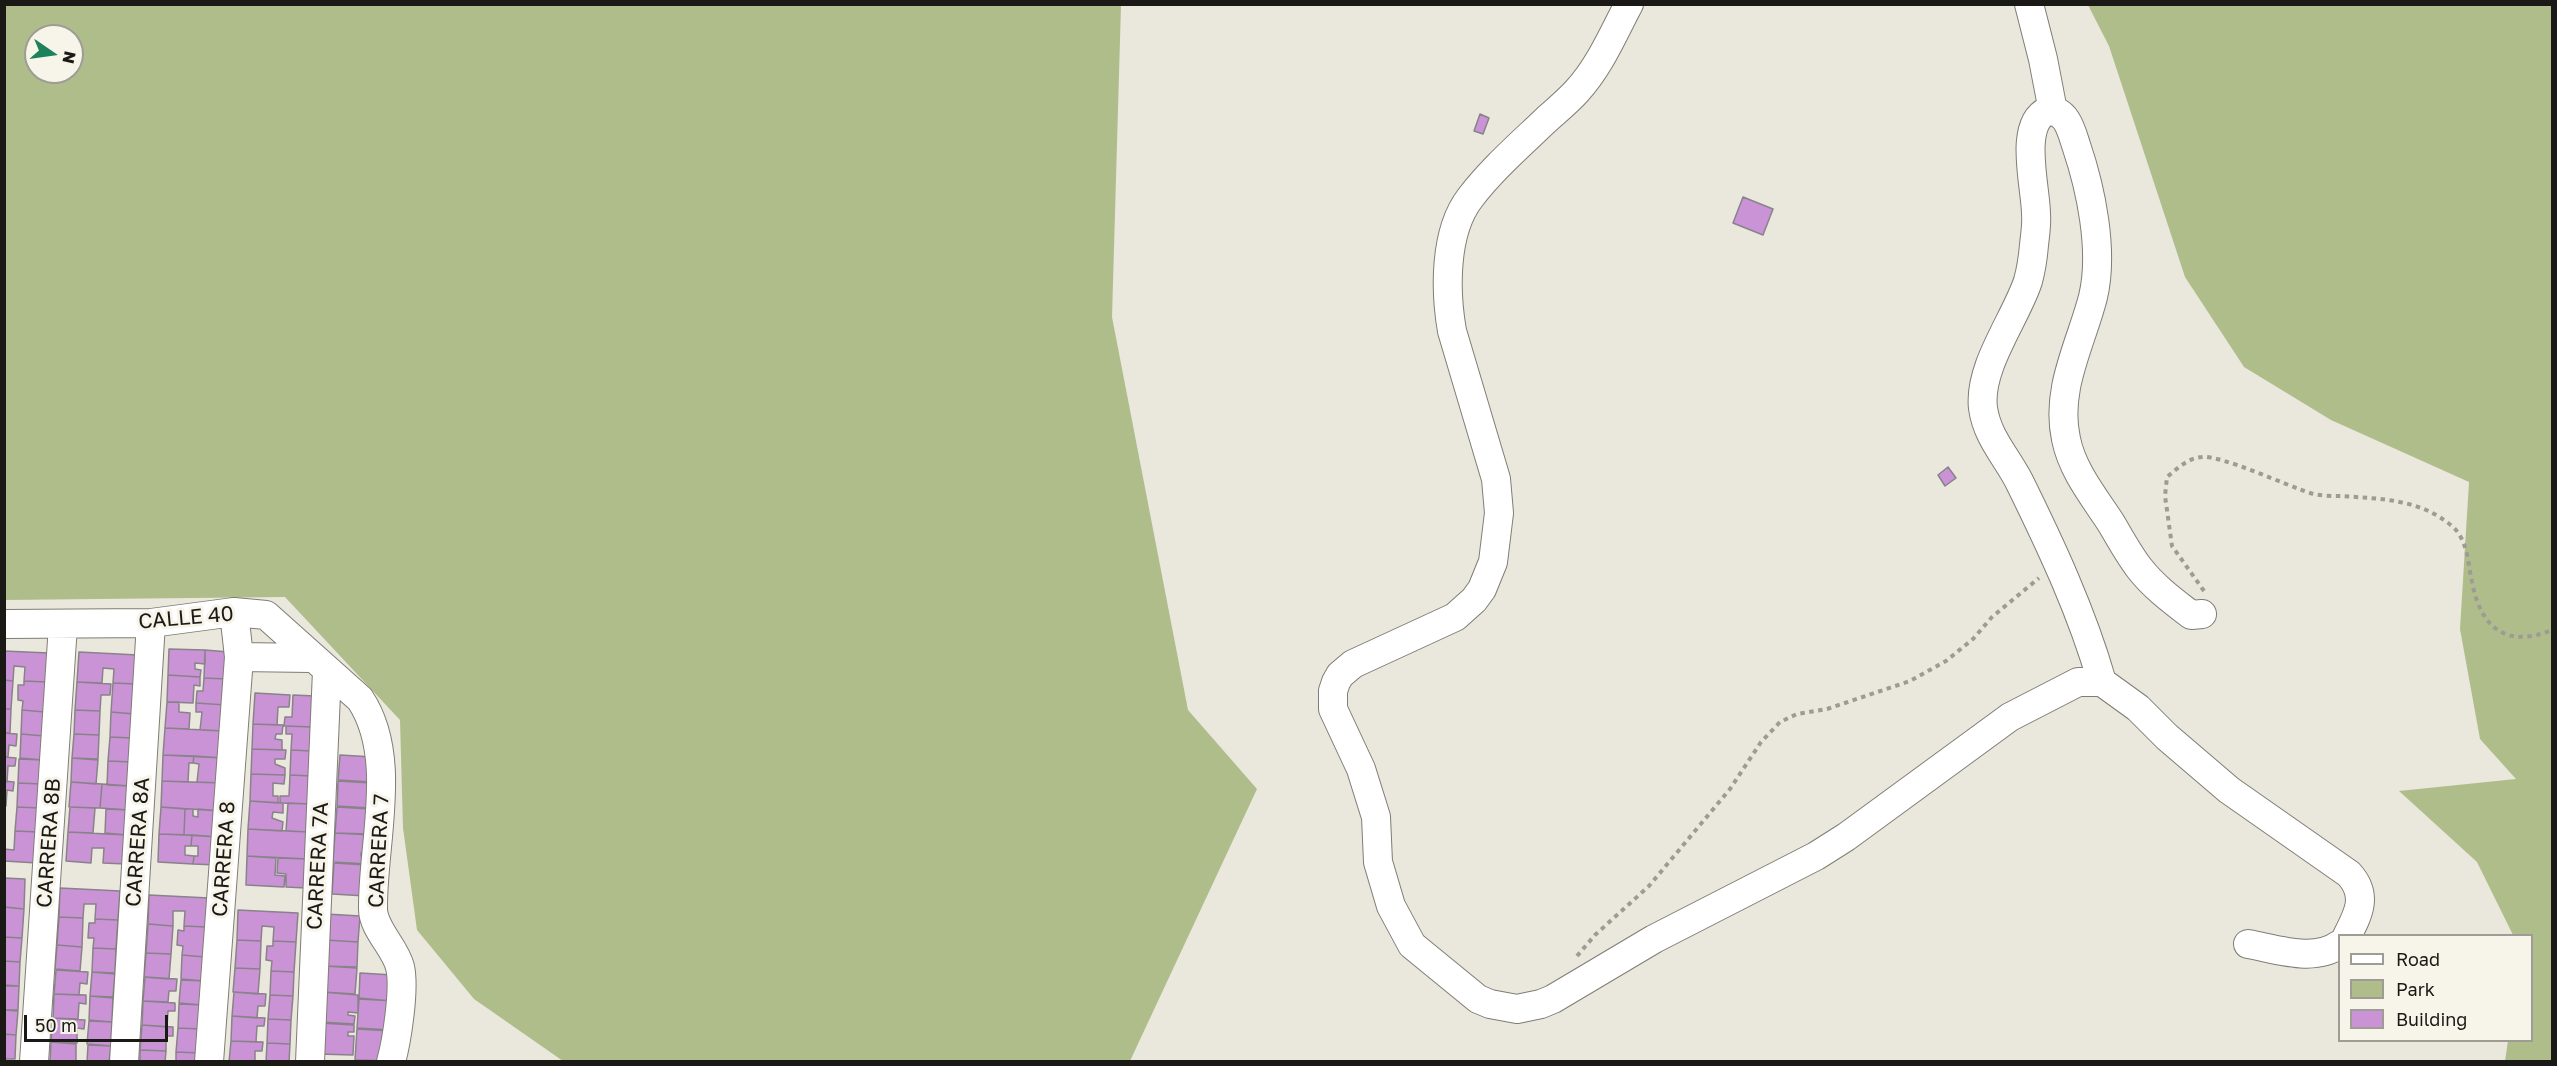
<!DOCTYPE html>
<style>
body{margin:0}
#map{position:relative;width:2557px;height:1066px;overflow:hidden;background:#eae7dd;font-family:"Golos Text",sans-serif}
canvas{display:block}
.frame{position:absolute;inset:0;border:6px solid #1a1915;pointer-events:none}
.legend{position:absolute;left:2338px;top:934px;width:195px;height:108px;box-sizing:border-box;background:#f7f4ea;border:2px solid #9f9c95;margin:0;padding:8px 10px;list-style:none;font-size:18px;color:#1a1915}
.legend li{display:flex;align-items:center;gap:12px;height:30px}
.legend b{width:30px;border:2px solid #9f9c95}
.north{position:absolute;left:24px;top:24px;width:60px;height:60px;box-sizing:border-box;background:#f7f4ea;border:2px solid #9f9c95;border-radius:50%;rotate:103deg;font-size:16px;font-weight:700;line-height:24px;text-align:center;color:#1a1915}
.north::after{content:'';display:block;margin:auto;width:21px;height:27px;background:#1d825c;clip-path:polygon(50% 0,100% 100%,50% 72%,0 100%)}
.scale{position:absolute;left:24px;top:1015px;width:144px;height:27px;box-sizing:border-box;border:3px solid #1a1915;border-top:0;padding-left:8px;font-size:18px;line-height:21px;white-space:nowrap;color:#1a1915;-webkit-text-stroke:4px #f7f4ea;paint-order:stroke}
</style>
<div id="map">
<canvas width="2557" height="1066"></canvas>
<div class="frame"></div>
<ul class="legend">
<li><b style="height:8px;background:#fff"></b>Road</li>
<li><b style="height:16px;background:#afbd8b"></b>Park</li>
<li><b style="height:16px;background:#c993d5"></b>Building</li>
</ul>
<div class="north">N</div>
<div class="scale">50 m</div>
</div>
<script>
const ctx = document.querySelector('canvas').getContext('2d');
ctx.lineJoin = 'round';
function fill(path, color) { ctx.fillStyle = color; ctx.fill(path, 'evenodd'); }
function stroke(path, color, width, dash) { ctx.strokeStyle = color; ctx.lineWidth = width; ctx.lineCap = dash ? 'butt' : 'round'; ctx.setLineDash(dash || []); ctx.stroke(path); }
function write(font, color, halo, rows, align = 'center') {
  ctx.font = font + ' "Golos Text",sans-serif'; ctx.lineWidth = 6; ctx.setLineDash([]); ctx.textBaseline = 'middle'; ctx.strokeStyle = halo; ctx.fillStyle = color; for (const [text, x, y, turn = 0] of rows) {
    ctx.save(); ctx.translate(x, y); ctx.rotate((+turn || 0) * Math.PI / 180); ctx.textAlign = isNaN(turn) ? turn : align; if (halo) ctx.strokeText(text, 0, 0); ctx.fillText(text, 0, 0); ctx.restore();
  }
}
fill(new Path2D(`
 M4,5H1121L1112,317L1188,710L1257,789L1130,1061H563L474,999L417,930L403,828L400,720L285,597L5,600ZM36,36H72V72H36Z
 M2088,5H2552V1061H2505L2508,1041L2532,1040V936L2513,935L2477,862L2399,791L2516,779L2480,739L2460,629L2469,482L2331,420L2244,367L2185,277L2109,46Z`), '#afbd8b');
const building = new Path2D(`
 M1480,114L1489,118L1483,134L1474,131Z
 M1743,197L1773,209L1763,235L1733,223Z
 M1948,467L1956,478L1945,486L1938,475Z
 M169,649L205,650V664L195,663V669L201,670L200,677L168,675Z
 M205,650L229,652L227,679L204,678Z
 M4,651L49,653L47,682L24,681L25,667L14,666L13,681L4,680Z
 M79,652L138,655L136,684L113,683L114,669L103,668L102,683L77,682Z
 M168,675L200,677V686L194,685L193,703L167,702Z
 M204,678L227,679L226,705L196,703L197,691H203Z
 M4,680L13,681L11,709H4Z
 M24,681L47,682L45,712L22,710L23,701L18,700V685H24Z
 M77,682L111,684L110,695H101L100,711L75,710Z
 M113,683L136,684L135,714L111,712Z
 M255,693L290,695L289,707H278L277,725L253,724Z
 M293,695L315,696L313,727L284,726L285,717H292Z
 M167,702H179V712L190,713L189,729L165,728Z
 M196,703L226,705L224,731L200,730L202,712H196Z
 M4,709H11L10,733H4Z
 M22,710L45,712L44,736L21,734Z
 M75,710L100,711L99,735L74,734Z
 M111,712L135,714L133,738L110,737Z
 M253,724L283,725L282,734H276L275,739L282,740V750L252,749Z
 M286,726L313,727L312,751L291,750L292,734H286Z
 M165,728L224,731L223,758L163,755Z
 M4,733L17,734L16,746L9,745L8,757H4Z
 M21,734L44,736L43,760L20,758Z
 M74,734L99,735L98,759L72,758Z
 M110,737L133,738L132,762L108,761Z
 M252,749L286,750L285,759H275V764L285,768V775L251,774Z
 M291,750L312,751L311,776L290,775Z
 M163,755L194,756L193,763H189L188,782L162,781Z
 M340,755L373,757L371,782L338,780Z
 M194,756L223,758L222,783L197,782L199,764L193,763Z
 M4,757L16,758L15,766H8L7,782H4Z
 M72,758L98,760L96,784L71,782Z
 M19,759L43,760L41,784L18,783Z
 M108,761L132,762L130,786L107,785Z
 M251,774L285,775L284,784L273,783V796H278V803L250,801Z
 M290,775L311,776L310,804L280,803V796H289Z
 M4,781L14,782L13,791L7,790L6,806Z
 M162,781L222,783L220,811L161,807Z
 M338,781L371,783L370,808L337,806Z
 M71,782L102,784L100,808L69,807Z
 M18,783L41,784L40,808L17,807Z
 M102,784L130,786L129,810L100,808Z
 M250,801L283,803V813L273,812L272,818L283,822L282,831L248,829Z
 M288,803L310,804L309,832L286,831Z
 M17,807L40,808L38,832L15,831Z
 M70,807L95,808L93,833L68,832Z
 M161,807L185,809L184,835L159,834Z
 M337,807L370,809L368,834L335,833Z
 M106,809L129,810L127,835L105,833Z
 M185,809H193V816L198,817V809L220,811L219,837L184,835Z
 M248,829L309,832L307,859L247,856Z
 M15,831L38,832L37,863L4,861V849L14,850Z
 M68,832L127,835L126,864L103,863L104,848H92L91,863L66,861Z
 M335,833L372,835L371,853H361V856H368L367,864L333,862Z
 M159,834L192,835L191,846H185V855L194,856L193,864L158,862Z
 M192,835L219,837L217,865L193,864L194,856H198V846H191Z
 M247,856L276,858L275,875L285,876L284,887L246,885Z
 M278,858L307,859L306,888L286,887V874L277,873Z
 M334,863L367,865L366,896L332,894Z
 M4,878L25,879L24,909L4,907Z
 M60,888L120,891L118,920L95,919L96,904H84L83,918L59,917Z
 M149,895L209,898L207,927L184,926L185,911H173V926L148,924Z
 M4,907L24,909L22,938L4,937Z
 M238,910L298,913L296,942L273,941L274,927L262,926L261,941L237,940Z
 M326,914L360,916L358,942L325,940Z
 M59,917L83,918L82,947L57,945Z
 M95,919L118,920L116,949L93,948L94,938H88L89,923H95Z
 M148,924L173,926L171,954L146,953Z
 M184,926L207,927L205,957L182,955L183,946L177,945L178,930L184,931Z
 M4,937L22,938L20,962L4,961Z
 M237,940L261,941L260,969L235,968Z
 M325,940L358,942L357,967L323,966Z
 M273,941L296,942L294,972L271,971L272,961L266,960L267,946H273Z
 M57,945L82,947L80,971L55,969Z
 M93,948L116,949L115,973L92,972Z
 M146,953L171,954L169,979L144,977Z
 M182,955L205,957L204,981L181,979Z
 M4,961L20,962L19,986L4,985Z
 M324,966L357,968L355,994L322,992Z
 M235,968L260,969L258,994L233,992Z
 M56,970L88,972L87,984L80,983L79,995L54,994Z
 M271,971L294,972L293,996L270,995Z
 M92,972L115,974L113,997L90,996Z
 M360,973L393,975L392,1001L359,998Z
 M145,977L177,979L176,991H169L168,1002L143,1001Z
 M181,980L204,981L202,1005L179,1003Z
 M4,986H19L18,1010H4Z
 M234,992L266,994L265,1006H258L257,1018L232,1016Z
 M322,992L358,995V1013L348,1012V1015L355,1016L354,1024L320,1022Z
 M54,994L86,995V1004L79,1003L78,1019L53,1018Z
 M270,995L293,996L291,1020L268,1019Z
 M90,996L113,998L112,1022L89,1020Z
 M359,999L395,1001L394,1019H385L391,1030L357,1028Z
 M143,1001L175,1003V1011H168L167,1027L142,1025Z
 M179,1004L203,1005L201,1029L178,1028Z
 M4,1010L18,1011L16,1035L4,1034Z
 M232,1016L265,1018L264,1026H257L256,1042L231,1041Z
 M53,1018L85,1020L84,1029L77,1028V1043L51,1042Z
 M268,1019L291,1020L290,1044L267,1043Z
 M89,1021L112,1022L111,1046L87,1044Z
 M320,1023L354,1025V1032H348V1036H354L353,1055L318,1054Z
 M142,1025L173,1027V1036H166V1051L140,1050Z
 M178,1028L201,1029L200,1053L176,1052Z
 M357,1029L391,1031L389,1061L355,1060Z
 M4,1034L16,1035L15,1059H4Z
 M231,1041L263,1042L262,1051H255V1062H229Z
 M51,1042L76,1044V1062H50Z
 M267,1043L290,1044L289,1062H266Z
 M88,1045L111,1046L109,1062H87Z
 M140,1050L166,1051L165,1062H140Z
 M176,1052L200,1053L199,1062H176Z`);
fill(building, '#c993d5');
stroke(building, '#89828a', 1.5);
const minor = new Path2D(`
 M1629,4C1613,34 1600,66 1577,91C1568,101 1557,110 1547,119C1521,144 1492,169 1470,198C1444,232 1445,291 1452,331L1496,479L1499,513L1493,562L1482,589L1474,600L1455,617L1353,664L1340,675L1336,682L1333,691V709L1361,769L1376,817L1378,862L1391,906L1412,945L1478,999L1490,1004L1517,1009L1541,1004L1553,999L1654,939L1816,856L1846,837L2010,717L2078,682H2102L2138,708L2167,737L2229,790L2349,874C2368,895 2359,913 2347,936
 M2029,4L2043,59L2053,111
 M4,624L151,623L234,612L266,615L360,699C399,757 372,844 373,909C373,929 395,947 400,967C405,988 397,1040 391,1062
 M239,657L311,658
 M2102,682C2082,612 2051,546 2019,481C2006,456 1987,437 1983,408C1978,367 2016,318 2028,281C2031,270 2033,257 2034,245C2035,235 2037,224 2036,214C2036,188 2018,125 2047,111C2066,109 2071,129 2076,145C2091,189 2104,251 2093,297C2081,344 2055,389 2066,439C2072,470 2094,497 2111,523C2120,538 2129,555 2140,569C2154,587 2173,601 2191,615L2202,614
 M2248,944C2277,949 2314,963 2340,944
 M34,1062L63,625
 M124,1062L151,623
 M209,1062L239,657L234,612
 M310,1062L327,671`);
stroke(minor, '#7f7d74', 30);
stroke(new Path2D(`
 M2204,591L2172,546L2165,496L2167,477C2178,468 2188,458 2202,457C2221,455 2288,486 2310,493C2320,496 2332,496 2342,496C2382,499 2421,499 2453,527C2468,541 2468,564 2472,582C2481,630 2508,648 2552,630
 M1577,956L1595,935L1649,886L1730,789L1761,742L1780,722L1797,714L1827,709L1910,681L1946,661L1973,639L1992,617L2039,578`), '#9e9b94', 4, [4.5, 4.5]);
stroke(minor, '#fff', 28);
write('21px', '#1a1915', '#f7f4ea', [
 ["CALLE 40",186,618,-5],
 ["CARRERA 8A",138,842,-86],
 ["CARRERA 8B",49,843,-86],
 ["CARRERA 7",379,851,-87],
 ["CARRERA 8",224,859,-86],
 ["CARRERA 7A",318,866,-87]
]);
</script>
